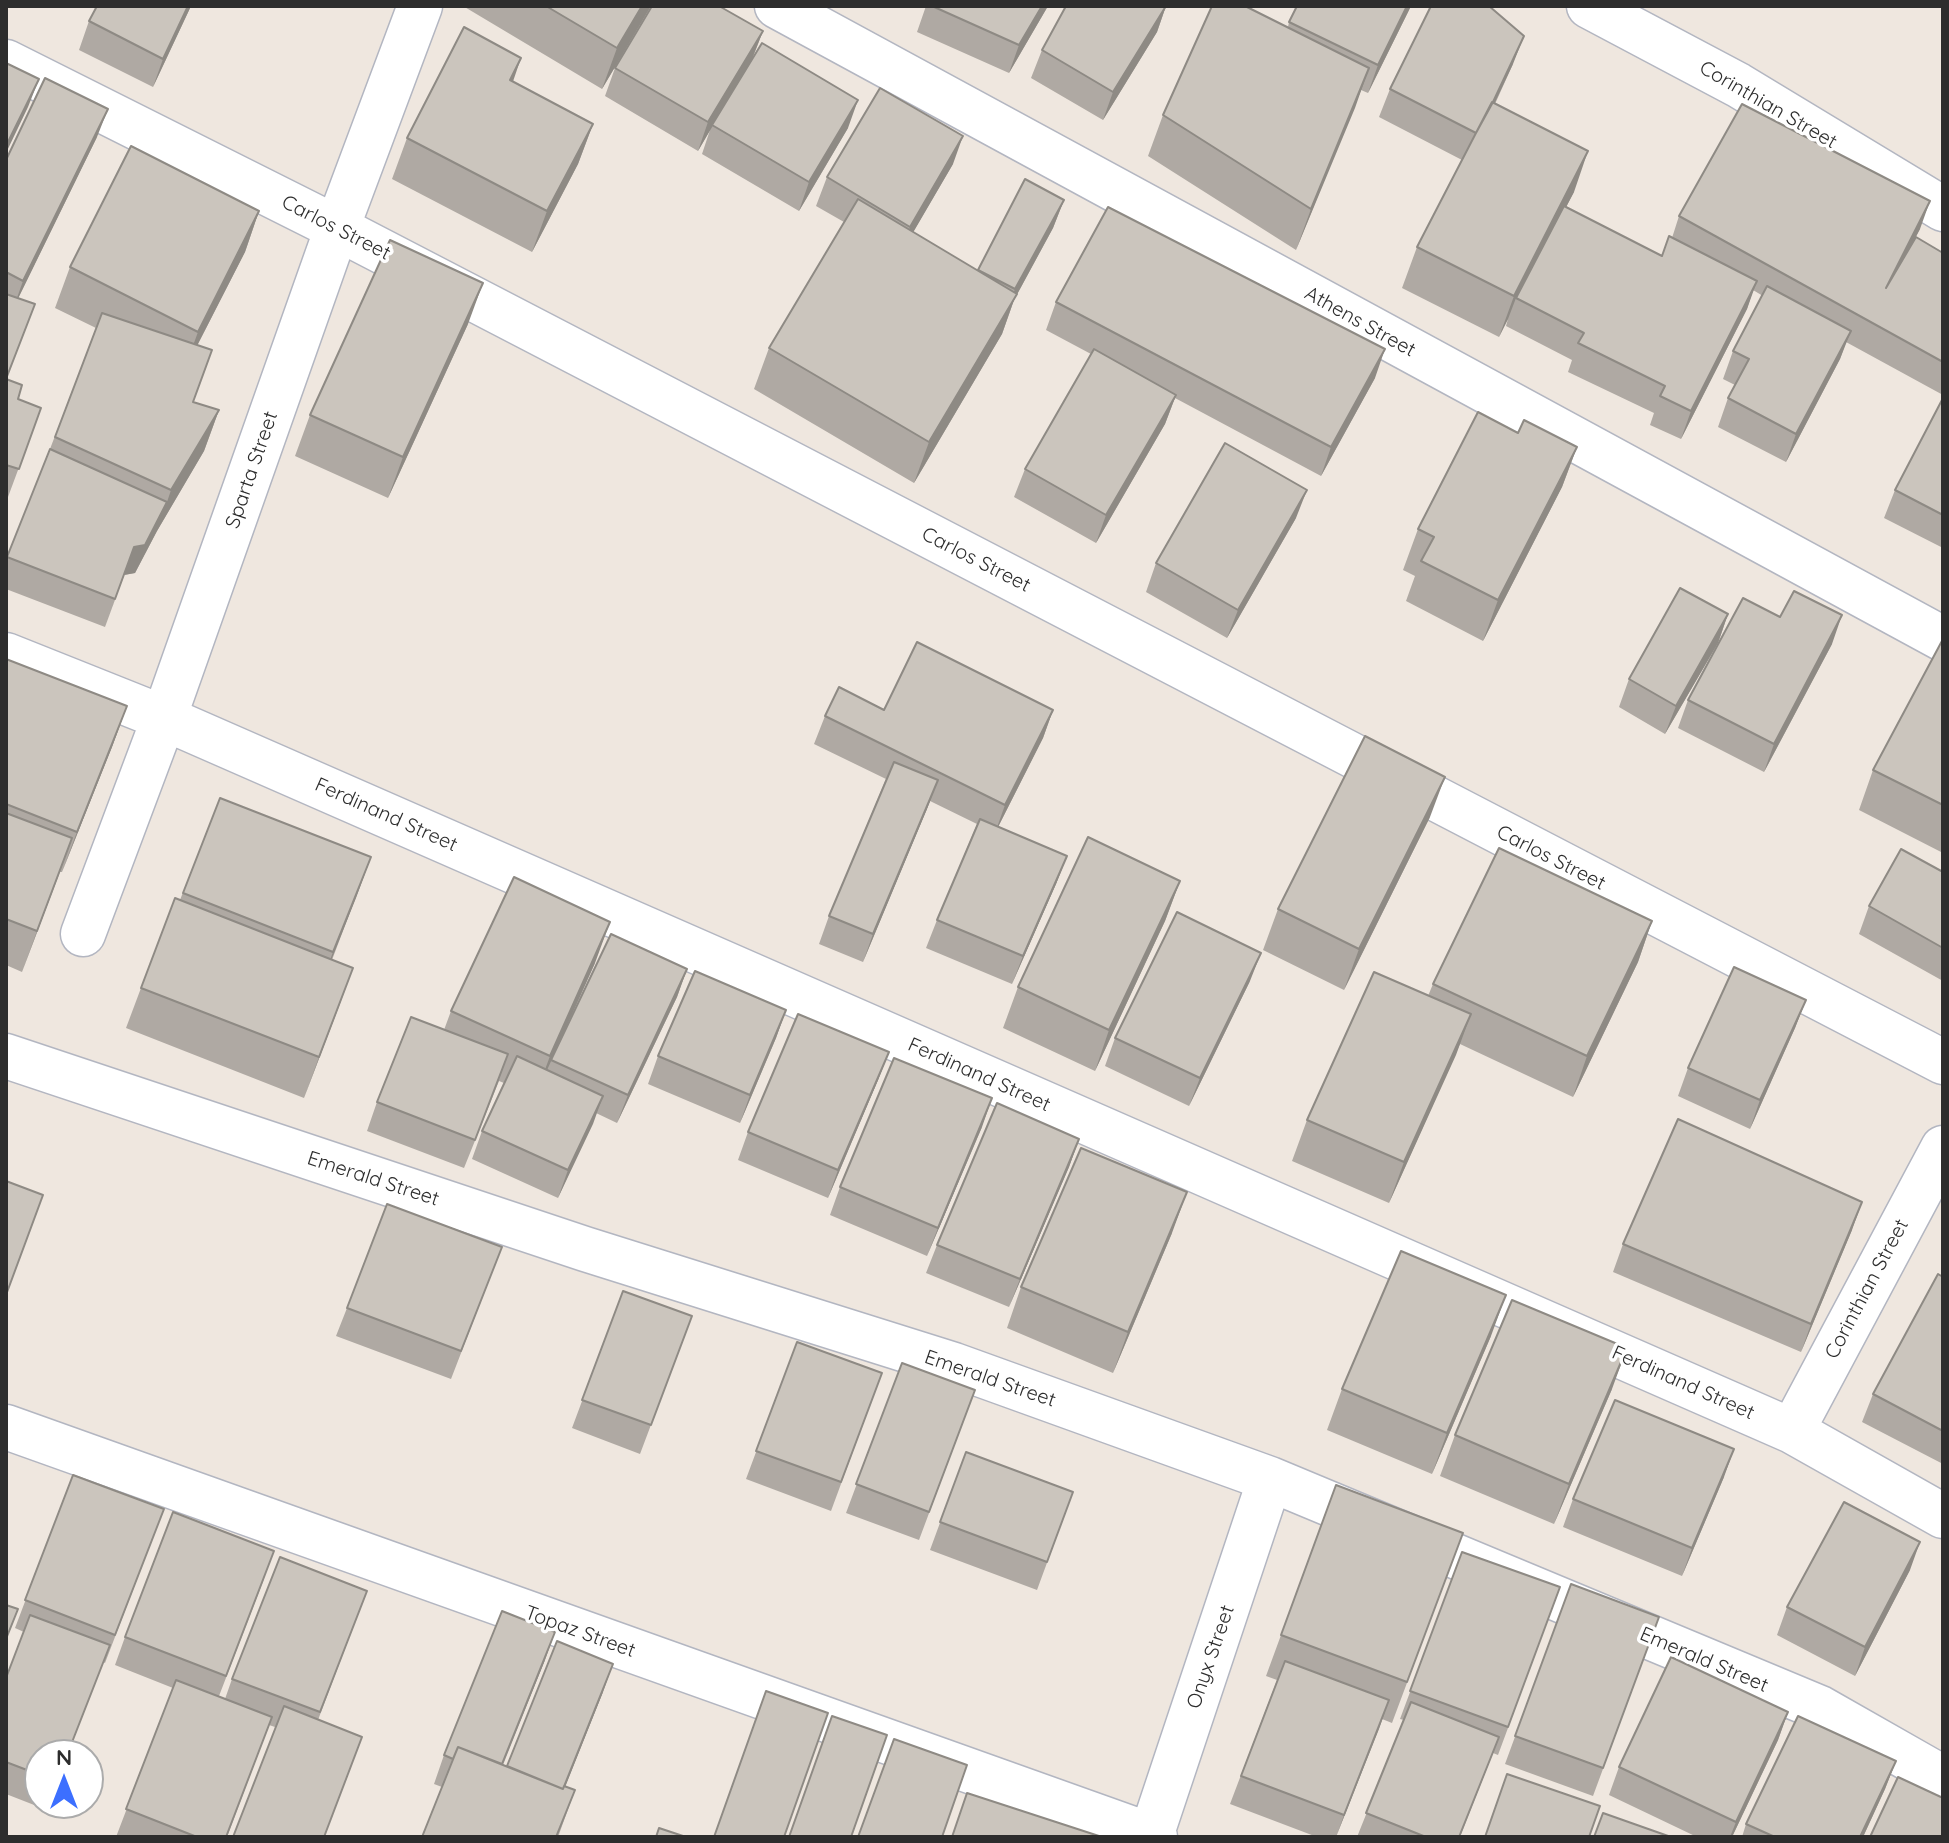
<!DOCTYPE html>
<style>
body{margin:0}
#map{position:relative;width:1949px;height:1843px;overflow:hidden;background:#efe7df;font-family:Quicksand,sans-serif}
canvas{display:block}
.frame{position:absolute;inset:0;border:8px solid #2d2d2d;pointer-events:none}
.north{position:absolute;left:24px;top:1739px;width:80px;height:80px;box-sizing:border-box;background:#fff;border:2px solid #ababab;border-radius:50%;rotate:0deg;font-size:22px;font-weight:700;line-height:32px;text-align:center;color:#2d2d2d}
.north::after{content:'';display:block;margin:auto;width:28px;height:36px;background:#3c6fff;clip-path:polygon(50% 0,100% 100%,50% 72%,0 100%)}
</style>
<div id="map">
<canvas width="1949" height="1843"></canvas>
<div class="frame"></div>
<div class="north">N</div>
</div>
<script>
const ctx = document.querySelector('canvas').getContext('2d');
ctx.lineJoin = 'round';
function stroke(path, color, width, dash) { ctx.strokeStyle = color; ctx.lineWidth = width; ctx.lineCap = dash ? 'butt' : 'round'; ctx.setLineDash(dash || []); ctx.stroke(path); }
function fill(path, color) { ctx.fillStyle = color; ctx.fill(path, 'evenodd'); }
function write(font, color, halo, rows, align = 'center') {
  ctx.font = font + ' Quicksand,sans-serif'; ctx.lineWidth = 7; ctx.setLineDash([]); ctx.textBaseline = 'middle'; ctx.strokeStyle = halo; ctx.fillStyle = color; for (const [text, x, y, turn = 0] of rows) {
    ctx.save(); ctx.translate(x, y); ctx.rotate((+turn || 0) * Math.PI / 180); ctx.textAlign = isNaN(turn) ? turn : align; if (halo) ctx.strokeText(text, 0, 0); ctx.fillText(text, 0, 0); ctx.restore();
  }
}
const street = new Path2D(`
 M777,6L1943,639
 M1589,6L1738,85L1943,209
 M6,62L337,228L164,718L83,934
 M6,655L164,718L1792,1431L1943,1516
 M6,1056L585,1249L954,1365L1270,1479L1820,1708L1943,1778
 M6,1427L1155,1837
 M1792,1431L1943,1148
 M1151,1836L1270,1479`);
const secondary = new Path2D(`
 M420,6L337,228L1943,1062`);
stroke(street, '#b3b6c1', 47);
stroke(secondary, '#b3b6c1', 47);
stroke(street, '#fff', 44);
stroke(secondary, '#fff', 44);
fill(new Path2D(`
 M97,6H191L153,87L79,50L89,21Z
 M463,6H651L602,89Z
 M926,6H1048L1009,73L917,32Z
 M1166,6L1157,32L1103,120L1031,78L1042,50Z
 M1411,6L1368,93L1361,90L1296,250L1148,156L1163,115L1288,27L1289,22Z
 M763,31L753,57L848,128L799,211L702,154L710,130L698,151L605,96L615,68Z
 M1513,64L1495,104L1574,192L1566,207L1662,256L1672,238L1679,216L1920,229L1915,238L1943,253V395L1846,342L1840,359L1786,462L1718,427L1728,398L1735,385L1723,379L1733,351L1763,296L1753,290L1747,309L1681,439L1650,425L1654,413L1568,372L1572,360L1506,326L1508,319L1499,337L1402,288L1417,247L1462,160L1379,117L1390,89Z
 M513,82L593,124L578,164L532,252L392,179L407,138Z
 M97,137L18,298L7,379L18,399L41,408L8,497L6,496V160Z
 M953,164L913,232L977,270L1064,200L1053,228L1014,300L1002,334L914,483L754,389L769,348L844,222L816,206L827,177Z
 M259,211L245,252L197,346L193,402L219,410L204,451L157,531L135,573L124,575L105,627L6,589V561L50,449L96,328L55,308L70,267Z
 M1056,302L1375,378L1321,476L1175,398L1165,424L1096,543L1014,497L1025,469L1091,354L1046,330Z
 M468,324L388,498L295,456L310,415Z
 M1943,398V548L1884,518L1895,490Z
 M1518,433L1577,447L1562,487L1483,641L1406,601L1415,576L1403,570L1418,529Z
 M1296,518L1227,638L1146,592L1156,563Z
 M1728,614L1718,643L1665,734L1619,707L1629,679Z
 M1780,617L1832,644L1764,772L1678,728L1688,700Z
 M1943,639V853L1859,810L1873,770Z
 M6,659L127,706L112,747L62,872H60L22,972L6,965Z
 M884,710H1053L1043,738L998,827L1067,856L1056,884L1012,984L926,948L937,920L977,824L930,801L863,962L819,944L829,916L886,779L814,744L825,716Z
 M220,798L371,857L332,960L353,968L304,1098L126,1028L141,988L180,900Z
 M1430,817L1344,990L1263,950L1278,909Z
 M1943,872V981L1859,934L1869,906Z
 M1180,881L1165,921L1095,1071L1003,1028L1018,987Z
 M1652,921L1638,962L1573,1097L1460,1044L1389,1203L1292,1161L1307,1120L1428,996L1433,984Z
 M595,963L565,1030L687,969L677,997L617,1123L596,1113L558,1198L472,1159L482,1131L504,1083L499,1081L464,1168L367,1131L377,1102L444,1030L451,1011Z
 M1250,981L1189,1106L1105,1066L1115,1038Z
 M1806,1000L1795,1028L1750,1129L1678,1096L1688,1068Z
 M786,1010L776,1038L740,1123L648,1084L658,1056Z
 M889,1052L878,1080L828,1198L738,1160L748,1132Z
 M982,1127L927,1256L830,1215L840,1187Z
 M1079,1139L1069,1167L1009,1307L926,1273L937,1245Z
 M1852,1230L1801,1352L1613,1272L1623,1244Z
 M1172,1233L1113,1373L1007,1328L1021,1287Z
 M502,1247L451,1379L336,1336L347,1308Z
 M1943,1277V1464L1862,1422L1873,1394Z
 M623,1291L692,1316L640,1454L572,1428Z
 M1491,1336L1432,1474L1327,1430L1342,1389Z
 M797,1342L882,1373L831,1511L746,1479Z
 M902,1363L975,1390L919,1540L846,1513Z
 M1612,1389L1554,1524L1440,1476L1455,1435Z
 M966,1452L1073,1492L1037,1590L930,1550Z
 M73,1475L164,1509L105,1663L103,1662L40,1755V1803H49L47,1810L6,1794V1678L24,1632L15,1628Z
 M1724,1477L1682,1576L1563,1527L1573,1499Z
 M1336,1485L1448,1573L1392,1723L1382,1719L1336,1837H1317L1230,1804L1277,1680L1266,1676Z
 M1462,1552L1560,1587L1498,1755L1493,1753L1460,1837H1357L1404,1720L1400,1719Z
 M1910,1570L1855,1676L1777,1635L1787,1607Z
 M264,1579L219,1696L225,1699L232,1679L367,1591L318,1720L275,1727L269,1725L227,1837H116L173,1688L115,1665L125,1637Z
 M1571,1584L1659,1617L1593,1796L1505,1764Z
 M545,1660L503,1765L507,1766L603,1692L565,1786L575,1790L558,1837H422L442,1787L434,1784L444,1755Z
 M1788,1712L1778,1740L1732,1837H1697L1609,1795L1619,1767Z
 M1896,1761L1885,1789L1863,1837H1742L1746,1824Z`), '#afa9a3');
fill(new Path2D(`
 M188,6H191L153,87L163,59Z
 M642,6H651L602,89L617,48Z
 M1042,6H1048L1009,73L1019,45Z
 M1166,6L1157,32L1103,120L1113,92Z
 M1407,6H1411L1368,93L1378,65Z
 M763,31L752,59L698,151L708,122Z
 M1524,36L1513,64L1467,162L1478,134Z
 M521,58L507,99L510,80Z
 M1369,68L1355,108L1296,250L1311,209Z
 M39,79L28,107L6,153V146Z
 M858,100L848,128L799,211L809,182Z
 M108,109L97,137L13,309L23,281Z
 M593,124L578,164L532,252L547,211Z
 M963,136L953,164L900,255L910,227Z
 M1588,151L1574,192L1518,299L1516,298L1508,319L1499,337L1514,296Z
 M1064,200L1053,228L1014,300L1002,334L914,483L929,442L1008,307L1015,289Z
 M1930,201L1920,229L1875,316L1886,288Z
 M259,211L245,252L183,373L198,332Z
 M1757,281L1747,309L1681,439L1691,411Z
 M483,283L468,324L388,498L403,457Z
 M1851,331L1840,359L1786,462L1796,434Z
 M1385,349L1375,378L1321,476L1331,447Z
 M1176,395L1165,424L1096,543L1106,515Z
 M219,410L204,451L157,531L135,573L124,575L105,627L134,547L167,502L171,490Z
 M1577,447L1562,487L1483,641L1498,600Z
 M1307,490L1296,518L1227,638L1238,610Z
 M1728,614L1718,643L1665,734L1676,706Z
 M1842,615L1832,644L1764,772L1774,744Z
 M127,706L112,747L62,872L77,832Z
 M1053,710L1043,738L995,833L1005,805Z
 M1445,777L1430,817L1344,990L1359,949Z
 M938,780L927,809L863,962L873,934Z
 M72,838L57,879L22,972L37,931Z
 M1067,856L1056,884L1012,984L1023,956Z
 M371,857L356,898L318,993L333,952Z
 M1180,881L1165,921L1095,1071L1109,1030Z
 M1652,921L1638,962L1573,1097L1587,1056Z
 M610,922L595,963L535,1097L550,1056Z
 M1261,953L1250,981L1189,1106L1200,1078Z
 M353,968L338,1009L304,1098L319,1057Z
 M687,969L677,997L617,1123L628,1095Z
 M1806,1000L1795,1028L1750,1129L1760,1100Z
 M786,1010L776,1038L740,1123L750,1095Z
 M1471,1014L1456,1055L1389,1203L1404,1162Z
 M889,1052L878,1080L828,1198L838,1170Z
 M603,1096L593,1124L558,1198L568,1170Z
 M992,1098L982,1127L927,1256L938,1228Z
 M1079,1139L1069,1167L1009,1307L1020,1279Z
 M1187,1192L1172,1233L1113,1373L1128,1332Z
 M1862,1202L1852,1230L1801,1352L1811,1324Z
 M1506,1295L1491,1336L1432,1474L1447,1433Z
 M1627,1348L1612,1389L1554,1524L1569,1484Z
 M1734,1449L1724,1477L1682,1576L1692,1548Z
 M1920,1542L1910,1570L1855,1676L1865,1647Z
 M555,1632L545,1660L486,1805L497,1777Z
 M613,1664L603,1692L548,1830L558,1801Z
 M1389,1700L1379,1729L1336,1837L1344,1815Z
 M1788,1712L1778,1740L1732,1837H1730L1736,1822Z
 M1896,1761L1885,1789L1863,1837H1860Z`), '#8e8a84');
const building = new Path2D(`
 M97,6H188L163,59L89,21Z
 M546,6H642L617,48Z
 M652,6H719L763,31L708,122L615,68Z
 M932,6H1042L1019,45Z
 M1066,6H1166L1113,92L1042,50Z
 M1212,6H1245L1369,68L1311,209L1163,115Z
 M1297,6H1407L1378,65L1289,22Z
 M1431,6H1489L1524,36L1493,102L1476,133L1390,89Z
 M464,27L521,58L510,80L593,124L547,211L407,138Z
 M762,43L858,100L809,182L712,125Z
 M6,63L39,79L6,146Z
 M45,78L108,109L23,281L6,272V160Z
 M880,88L963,136L910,227L827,177Z
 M1492,102L1588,151L1514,296L1417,247Z
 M1742,104L1930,201L1886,288L1916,237L1943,253V362L1679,216Z
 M131,146L259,211L198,332L70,267Z
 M1025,179L1064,200L1015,289L978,270Z
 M858,199L1017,294L929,442L769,348Z
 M1564,206L1662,256L1669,236L1757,281L1691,411L1660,396L1665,386L1578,343L1584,333L1516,298Z
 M1108,207L1385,349L1331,447L1056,302Z
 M390,240L483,283L403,457L310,415Z
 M1767,286L1851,331L1796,434L1728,398L1749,359L1733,351Z
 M6,294L35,304L6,379L22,385L18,399L41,408L19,469L6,465Z
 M102,313L212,350L193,402L219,410L171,490L55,437Z
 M1094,349L1176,395L1106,515L1025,469Z
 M1943,398V515L1895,490Z
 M1478,412L1518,433L1524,420L1577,447L1498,600L1421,561L1434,537L1418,529Z
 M1225,443L1307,490L1238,610L1156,563Z
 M50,449L167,502L145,545L134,547L115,599L7,557Z
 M1680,588L1728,614L1676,706L1629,679Z
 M1794,591L1842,615L1774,744L1688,700L1743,598L1780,617Z
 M1943,639V805L1873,770Z
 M917,642L1053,710L1005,805L825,716L839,687L884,710Z
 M6,659L127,706L77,832L6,804Z
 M1365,736L1445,777L1359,949L1278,909Z
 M894,762L938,780L873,934L829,916Z
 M220,798L371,857L333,952L183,893Z
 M6,813L72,838L37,931L6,919Z
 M980,819L1067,856L1023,956L937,920Z
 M1088,837L1180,881L1109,1030L1018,987Z
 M1499,848L1652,921L1587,1056L1433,984Z
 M1901,849L1943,872V948L1869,906Z
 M514,877L610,922L550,1056L451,1011Z
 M175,898L353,968L319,1057L141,988Z
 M1177,912L1261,953L1200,1078L1115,1038Z
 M611,934L687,969L628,1095L551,1060Z
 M1734,967L1806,1000L1760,1100L1688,1068Z
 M695,971L786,1010L750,1095L658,1056Z
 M1374,972L1471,1014L1404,1162L1307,1120Z
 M798,1014L889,1052L838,1170L748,1132Z
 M411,1017L508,1054L475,1140L377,1102Z
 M517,1056L603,1096L568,1170L482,1131Z
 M894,1058L992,1098L938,1228L840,1187Z
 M997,1103L1079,1139L1020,1279L937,1245Z
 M1678,1119L1862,1202L1811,1324L1623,1244Z
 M1081,1148L1187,1192L1128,1332L1021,1287Z
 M6,1181L43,1195L6,1295Z
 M387,1204L502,1247L461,1351L347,1308Z
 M1401,1251L1506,1295L1447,1433L1342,1389Z
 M1938,1274L1943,1277V1431L1873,1394Z
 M623,1291L692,1316L651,1425L582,1400Z
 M1512,1300L1627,1348L1569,1484L1455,1435Z
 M797,1342L882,1373L841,1482L756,1451Z
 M902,1363L975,1390L929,1512L856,1484Z
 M1615,1400L1734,1449L1692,1548L1573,1499Z
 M966,1452L1073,1492L1047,1562L940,1522Z
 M73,1475L164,1509L115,1635L25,1600Z
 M1336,1485L1463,1533L1407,1682L1281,1635Z
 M1844,1502L1920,1542L1865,1647L1787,1607Z
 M173,1512L274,1551L226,1676L125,1637Z
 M1462,1552L1560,1587L1508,1727L1410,1691Z
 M280,1557L367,1591L320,1712L232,1679Z
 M1571,1584L1659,1617L1603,1768L1515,1736Z
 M6,1605L18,1609L6,1639Z
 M502,1611L555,1632L502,1764L458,1747L453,1759L444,1755Z
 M30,1615L110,1645L67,1755H40V1775L6,1762V1678Z
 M557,1641L613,1664L563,1789L507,1766Z
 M1671,1657L1788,1712L1736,1822L1619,1767Z
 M1285,1661L1389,1700L1344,1815L1241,1776Z
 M176,1680L272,1717L226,1837H197L126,1809Z
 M766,1691L828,1713L784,1837H714Z
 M1411,1702L1499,1737L1459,1837H1426L1366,1813Z
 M284,1706L362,1737L324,1837H233Z
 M832,1716L887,1735L851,1837H789Z
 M1798,1716L1896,1761L1860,1837H1775L1746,1824Z
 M894,1739L967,1765L942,1837H858Z
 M458,1747L563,1789L564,1786L575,1790L556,1837H422Z
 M1507,1774L1600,1806L1589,1837H1485Z
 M1898,1777L1943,1798V1837H1870Z
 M967,1793L1102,1837H952Z
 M1603,1813L1671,1837H1594Z
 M659,1828L686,1837H656Z`);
fill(building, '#cbc5bd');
stroke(building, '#8e8a84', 2);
write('20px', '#2d2d2d', '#fff', [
 ["Corinthian Street",1768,105,30],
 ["Carlos Street",336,228,27],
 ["Athens Street",1360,322,29],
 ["Sparta Street",252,470,-71],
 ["Carlos Street",976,560,27],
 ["Ferdinand Street",386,815,24],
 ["Carlos Street",1551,858,27],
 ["Ferdinand Street",979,1075,24],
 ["Emerald Street",373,1179,18],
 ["Corinthian Street",1867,1289,-62],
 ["Emerald Street",990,1379,19],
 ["Ferdinand Street",1683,1383,24],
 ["Topaz Street",580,1632,20],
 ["Onyx Street",1211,1657,-71],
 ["Emerald Street",1704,1660,23]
]);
</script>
